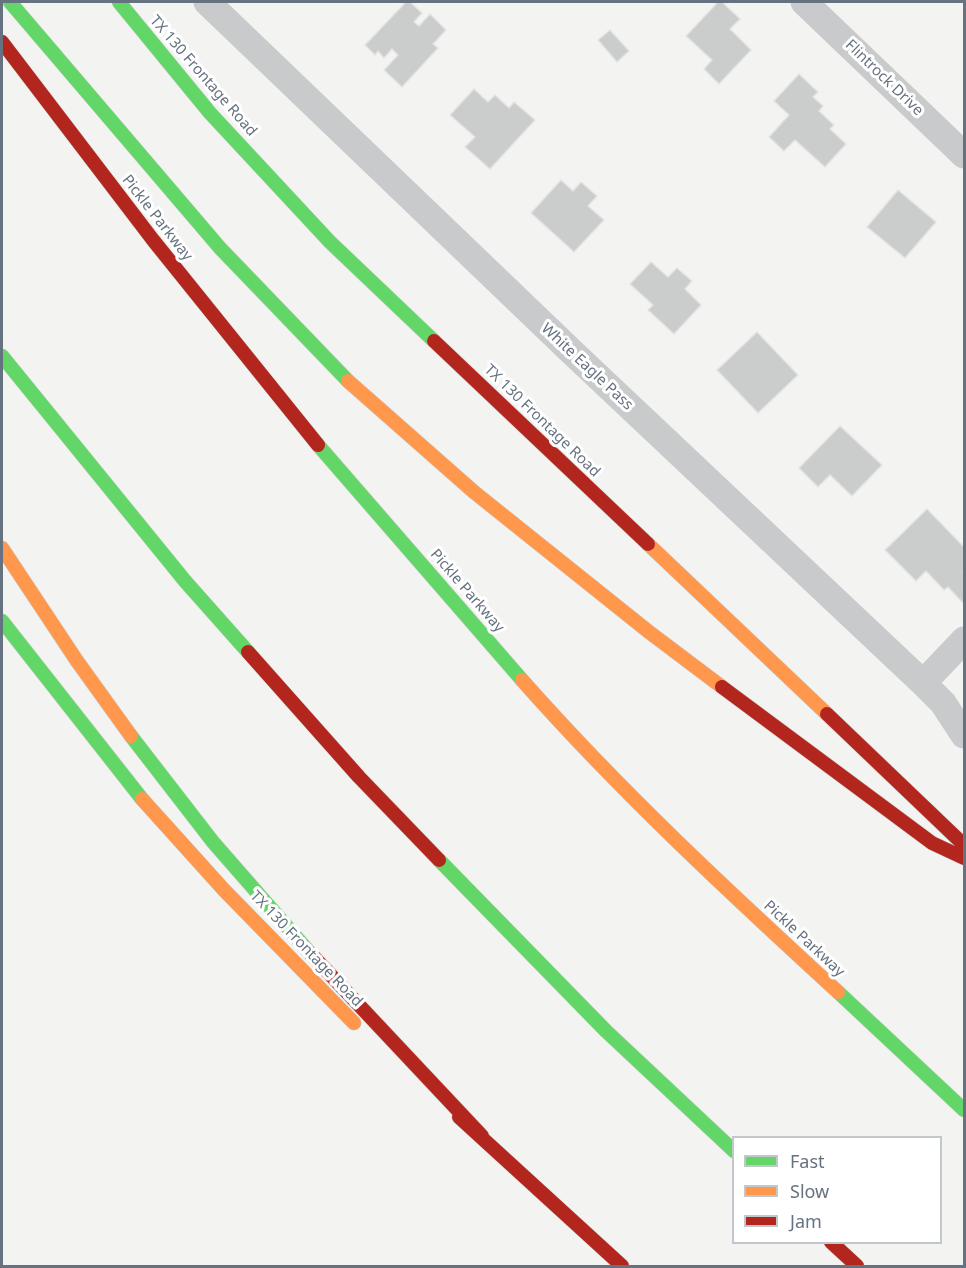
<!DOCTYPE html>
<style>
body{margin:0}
#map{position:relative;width:966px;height:1268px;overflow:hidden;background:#f3f4f2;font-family:"Noto Sans",sans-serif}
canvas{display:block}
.frame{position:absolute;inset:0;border:3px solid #667280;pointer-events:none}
.legend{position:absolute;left:732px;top:1136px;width:210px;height:108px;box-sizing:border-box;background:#fff;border:2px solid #c2c7cc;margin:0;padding:8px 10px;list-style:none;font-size:18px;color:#667280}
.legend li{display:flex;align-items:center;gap:12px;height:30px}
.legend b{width:30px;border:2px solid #c2c7cc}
</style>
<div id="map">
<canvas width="966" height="1268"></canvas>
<div class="frame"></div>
<ul class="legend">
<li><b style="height:8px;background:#63d668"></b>Fast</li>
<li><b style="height:8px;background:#ff974d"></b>Slow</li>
<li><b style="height:8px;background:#b3261e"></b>Jam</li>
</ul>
</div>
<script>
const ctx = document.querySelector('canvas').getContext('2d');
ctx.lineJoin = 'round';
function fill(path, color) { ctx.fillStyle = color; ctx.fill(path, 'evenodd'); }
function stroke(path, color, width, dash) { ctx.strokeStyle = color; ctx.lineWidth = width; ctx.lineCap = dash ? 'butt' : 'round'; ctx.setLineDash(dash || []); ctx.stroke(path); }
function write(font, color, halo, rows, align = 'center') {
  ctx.font = font + ' "Noto Sans",sans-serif'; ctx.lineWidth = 6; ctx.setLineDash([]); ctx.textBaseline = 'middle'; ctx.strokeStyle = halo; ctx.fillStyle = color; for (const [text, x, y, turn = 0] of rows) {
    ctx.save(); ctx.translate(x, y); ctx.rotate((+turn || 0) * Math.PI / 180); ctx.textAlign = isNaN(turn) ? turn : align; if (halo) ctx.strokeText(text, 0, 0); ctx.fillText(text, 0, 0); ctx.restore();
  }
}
const building = new Path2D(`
 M406,2H410L422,13L414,22L419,26L430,14L446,30L433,44L438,48L402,87L384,70L398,55L392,49L384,58L378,51L375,55L365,45Z
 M718,2H722L740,19L730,29L751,50L719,84L704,69L712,60L686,36Z
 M610,30L629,51L617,62L598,40Z
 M799,74L818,92L813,97L823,106L819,111L834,125L830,129L846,144L825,167L795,140L784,151L769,137L789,115L774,101Z
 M474,89L488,102L495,95L509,108L514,102L535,120L490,169L465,147L475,137L450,115Z
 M561,180L573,191L581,182L597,196L588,206L604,220L574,252L531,213Z
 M898,190L936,222L905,258L867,227Z
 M651,262L668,277L677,268L692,281L685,289L701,305L674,334L648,310L653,305L630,284Z
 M757,332L798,375L758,413L717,370Z
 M840,426L882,465L852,496L830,475L818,487L799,468Z
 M927,509L964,547V570L963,572L964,573V604L948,587L944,590L926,571L916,581L885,550Z`);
fill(building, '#cbcdcd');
stroke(building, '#e2e3e2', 1.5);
const fast = new Path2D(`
 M10,2L220,248L348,381
 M119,2L210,113L330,242L434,341
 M2,356L185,581L248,652
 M318,445L522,680
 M2,621L142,799
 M131,736L213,842L310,953
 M439,860L606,1031L734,1151
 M838,992L964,1110`);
const slow = new Path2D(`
 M348,381L474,492L649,632L722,687
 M648,544L827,714
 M2,548L77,661L131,736
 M522,680C620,791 729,892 838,992
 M142,799L224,890L354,1023`);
const jam = new Path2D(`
 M2,42L153,240L318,445
 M434,341L648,544
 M248,652L359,777L439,860
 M722,687L932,843L964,858
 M827,714L964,845
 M310,953L482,1136
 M459,1117L622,1266
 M831,1242L857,1266`);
stroke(fast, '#cfd0d0', 15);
stroke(slow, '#cfd0d0', 15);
stroke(jam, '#cfd0d0', 15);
stroke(new Path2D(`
 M207,2L574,354L923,683L943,703L964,735
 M804,2L964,155
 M923,683L964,640`), '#c9cacc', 27);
stroke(fast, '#63d668', 14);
stroke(slow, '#ff974d', 14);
stroke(jam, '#b3261e', 14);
write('15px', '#667280', '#fff', [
 ["TX 130 Frontage Road",203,76,49],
 ["Flintrock Drive",884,78,44],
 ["Pickle Parkway",157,218,52],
 ["White Eagle Pass",587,367,43],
 ["TX 130 Frontage Road",542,421,44],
 ["Pickle Parkway",467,591,49],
 ["Pickle Parkway",804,939,43],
 ["TX 130 Frontage Road",306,949,46]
]);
</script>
